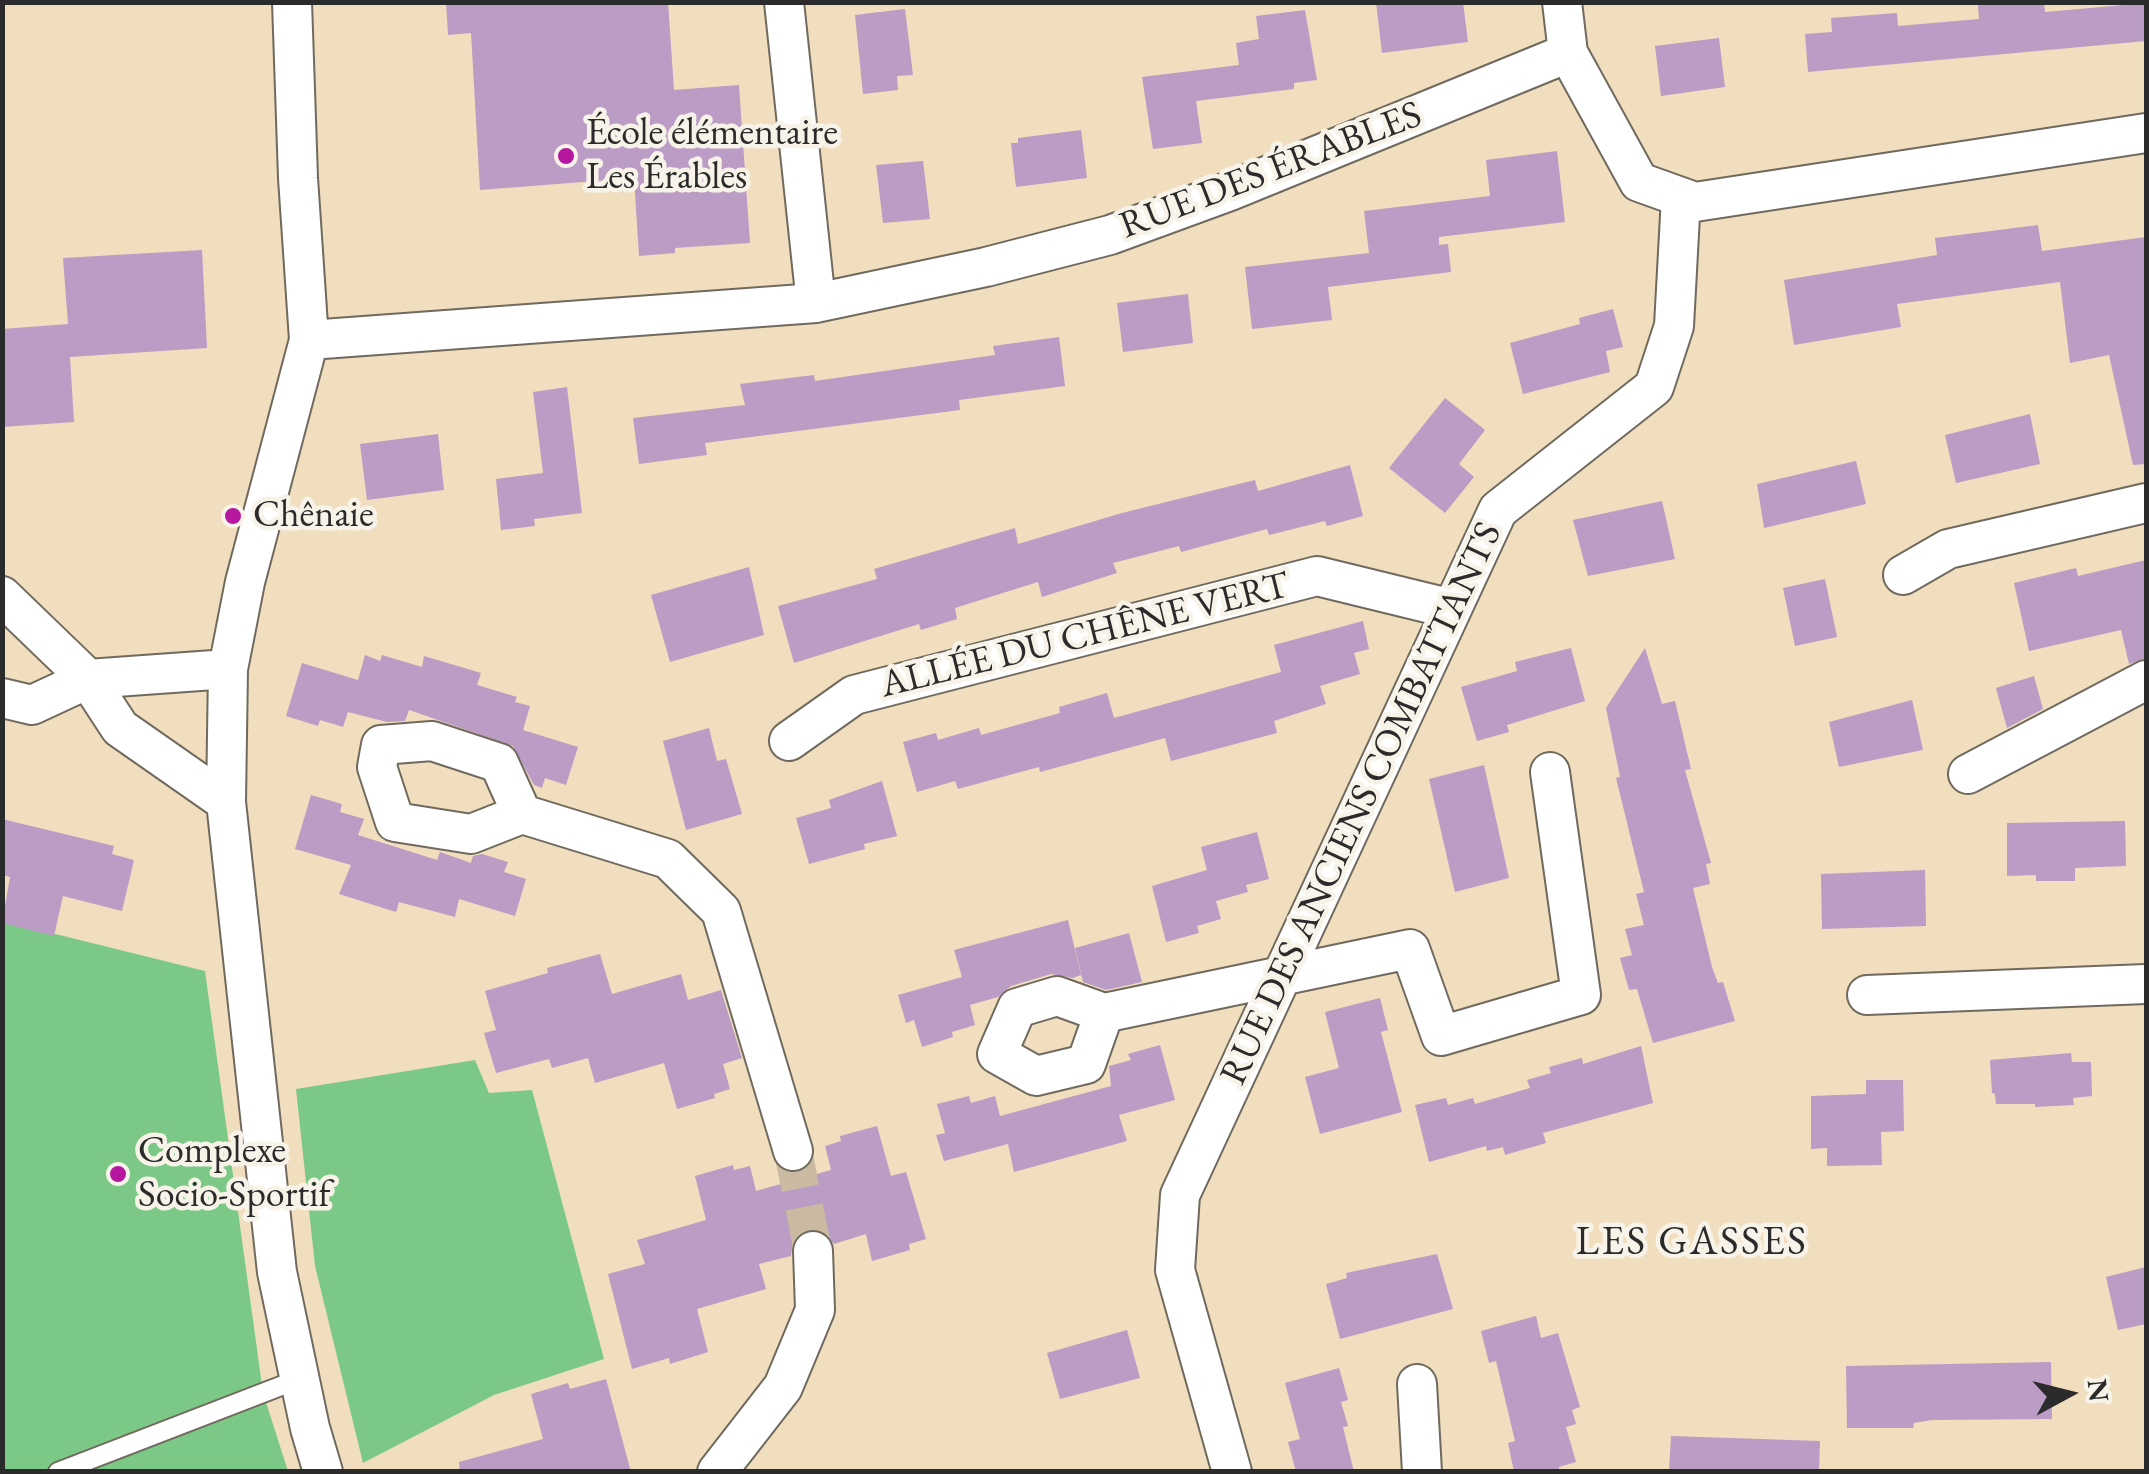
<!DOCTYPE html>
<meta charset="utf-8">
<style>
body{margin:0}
#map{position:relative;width:2149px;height:1474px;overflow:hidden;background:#f0debe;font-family:"EB Garamond",serif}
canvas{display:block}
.frame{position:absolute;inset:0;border:5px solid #2b2b2b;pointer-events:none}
.north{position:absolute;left:2019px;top:1344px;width:100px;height:100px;-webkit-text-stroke:8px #f7f3e8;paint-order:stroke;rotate:83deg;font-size:28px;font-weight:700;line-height:40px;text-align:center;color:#2b2b2b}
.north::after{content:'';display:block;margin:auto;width:35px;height:45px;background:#2b2b2b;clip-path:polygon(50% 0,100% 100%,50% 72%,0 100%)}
</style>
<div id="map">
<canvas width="2149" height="1474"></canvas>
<div class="frame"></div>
<div class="north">N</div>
</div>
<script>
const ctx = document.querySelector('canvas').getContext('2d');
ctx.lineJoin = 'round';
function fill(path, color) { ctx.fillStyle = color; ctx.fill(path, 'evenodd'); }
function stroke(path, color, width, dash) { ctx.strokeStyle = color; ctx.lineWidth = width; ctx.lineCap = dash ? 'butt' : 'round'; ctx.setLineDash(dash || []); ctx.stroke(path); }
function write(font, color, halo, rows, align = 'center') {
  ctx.font = font + ' "EB Garamond",serif'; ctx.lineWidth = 9; ctx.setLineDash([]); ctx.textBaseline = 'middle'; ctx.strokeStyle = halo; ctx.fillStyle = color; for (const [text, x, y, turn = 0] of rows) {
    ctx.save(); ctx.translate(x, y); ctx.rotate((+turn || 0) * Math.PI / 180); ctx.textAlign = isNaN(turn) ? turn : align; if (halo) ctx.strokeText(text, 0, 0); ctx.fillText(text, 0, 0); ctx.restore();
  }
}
fill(new Path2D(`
 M3,921L205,971L263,1393L288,1471L3,1472Z
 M475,1060L489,1093L532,1090L604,1359L494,1395L363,1463L315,1266L296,1089Z`), '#7cc987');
fill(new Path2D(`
 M446,2H668L674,90L739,85L750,243L675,248V253L639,256L634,178L480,190L471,33L448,35Z
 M1376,2H1463L1468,42L1382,53Z
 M2044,2L2045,12L2146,3V41L1808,72L1805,34L1832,32L1831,18L1897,13L1898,26L1979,19L1978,5Z
 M905,9L913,75L897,76L898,90L863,94L855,15Z
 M1305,10L1317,80L1294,83V89L1196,101L1202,143L1153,149L1142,77L1239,65L1236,43L1259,39L1256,16Z
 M1719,38L1725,87L1661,96L1655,46Z
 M1081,130L1087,178L1016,187L1011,143H1018V138Z
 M1557,151L1565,222L1439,237V245L1448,244L1451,272L1328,287L1332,320L1252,329L1245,267L1369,253L1364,211L1490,196L1486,160Z
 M923,161L930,219L883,223L876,165Z
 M2038,225L2042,251L2146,237V464L2133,465L2109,355L2070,363L2060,282L1897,304L1901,327L1794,345L1784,280L1937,255L1935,238Z
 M202,250L207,348L70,357L74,422L2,427V329L68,324L63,258Z
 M1188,294L1193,343L1123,352L1117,303Z
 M1613,309L1623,347L1606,351L1610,372L1523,394L1510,343L1580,324L1579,318Z
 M1059,337L1065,386L959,400L960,410L705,443L707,455L639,464L633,418L745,405L740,384L814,375L815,381L995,355L993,346Z
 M567,387L582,513L534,519L535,526L501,530L496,479L543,473L533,392Z
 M1445,398L1485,430L1459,464L1474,477L1445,513L1389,468Z
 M2030,414L2040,464L1956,483L1945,435Z
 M438,434L444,490L367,500L360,444Z
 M1856,461L1866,504L1764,528L1757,484Z
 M1350,465L1363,516L1327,526L1325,521L1269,535L1267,529L1181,552L1179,546L1113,563L1117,573L1042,597L1038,582L955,608L957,619L921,630L919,624L794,663L778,606L877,579L874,569L1015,528L1018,544L1122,513L1255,480L1258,491Z
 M1662,501L1675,559L1588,576L1573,520Z
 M2146,560V658L2129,664L2121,630L2029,651L2014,583L2076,568L2078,576Z
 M749,567L764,635L670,662L651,595Z
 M1825,579L1837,637L1795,646L1783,588Z
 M1363,621L1369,649L1354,653L1360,674L1320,686L1326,704L1274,721L1277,733L1171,761L1165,738L1040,772L1039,767L958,789L955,781L917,792L903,742L936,733L938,740L979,728L981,735L1060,713L1059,707L1107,693L1114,718L1281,672L1274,645Z
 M1571,648L1585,701L1507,725L1509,732L1477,741L1461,687L1517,671L1515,662Z
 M1645,648L1662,704L1675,701L1691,769L1685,770L1711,863L1706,864L1710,884L1693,888L1712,967L1718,983L1723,982L1735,1021L1653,1043L1637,989L1629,990L1620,958L1632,955L1625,929L1644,925L1636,894L1644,892L1616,778L1620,777L1606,708Z
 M365,655L380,661L382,655L422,667L424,656L481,673L477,685L517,697L515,702L530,706L523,730L578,747L566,785L545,778L542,788L534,785L513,746L409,710L405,721L387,722L348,712L343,727L320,720L318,726L286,716L302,663L358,680Z
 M2034,676L2043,709L2007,728L1996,688Z
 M1912,700L1923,750L1839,767L1829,722Z
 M709,728L717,761L726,759L742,814L686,830L663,741Z
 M1484,765L1509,878L1455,892L1429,779Z
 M882,781L897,836L864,844L865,849L809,864L796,818L831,808L829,800Z
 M311,795L342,804L340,812L364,819L358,835L437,860L440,852L471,863L473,856L482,854L508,862L504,872L526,879L515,916L459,899L455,917L399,902L396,912L339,894L351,865L295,849Z
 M2,819L114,846L112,854L134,860L122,911L63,896L54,936L2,923L10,877L2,875Z
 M2125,821L2126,866L2075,868V881H2036V875L2007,876V823Z
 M1257,832L1269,879L1246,885L1248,892L1216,901L1221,919L1197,926L1199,933L1166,942L1152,886L1207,870L1201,847Z
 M1925,870L1926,926L1822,929L1821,874Z
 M1068,920L1081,975L1073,978L1051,974L1011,986L998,997L970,1005L975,1025L952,1032L953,1037L922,1047L914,1020L906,1023L898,995L962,977L954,950Z
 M1129,933L1142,982L1106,990L1083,982L1075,948Z
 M600,954L612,994L681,974L688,1000L721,990L742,1058L723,1064L730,1089L714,1094L715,1098L677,1109L664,1063L595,1083L588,1058L552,1068L549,1059L496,1073L484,1033L496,1030L485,991L548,973L547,968Z
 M1380,998L1388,1030L1381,1032L1402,1112L1320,1134L1305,1077L1339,1068L1325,1012Z
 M1160,1045L1175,1100L1119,1115L1127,1141L1014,1172L1008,1144L944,1161L936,1135L945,1133L937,1104L969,1096L971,1103L995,1096L1000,1116L1111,1086L1109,1066L1131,1060L1128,1054Z
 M1641,1046L1653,1103L1543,1133L1546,1143L1505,1155L1503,1147L1487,1151L1486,1146L1429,1162L1415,1105L1446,1098L1448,1105L1473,1098L1475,1104L1530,1088L1527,1080L1551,1073L1549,1067L1582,1058L1583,1064Z
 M2071,1053L2072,1062H2091L2092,1096L2073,1098L2074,1105L2035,1107V1104H1996L1995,1094L1992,1093L1990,1060Z
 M1866,1080H1903L1904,1131L1881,1132L1882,1165L1827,1166V1148L1811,1149V1096L1866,1094Z
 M877,1126L891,1176L906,1172L926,1239L909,1244L910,1250L872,1261L866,1234L834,1244L823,1231L813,1229L802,1232L793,1241L791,1256L759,1264L766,1289L697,1309L708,1352L670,1364L669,1358L632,1369L608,1274L645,1264L637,1240L706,1220L695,1176L733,1165L734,1170L750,1166L756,1191L831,1170L825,1146L841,1141L840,1136Z
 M1437,1254L1453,1309L1340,1339L1326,1284L1347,1278L1346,1273Z
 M2146,1267V1324L2118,1330L2106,1277Z
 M1536,1316L1541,1338L1558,1333L1580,1407L1572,1410L1576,1424L1566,1427L1576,1462L1559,1467L1560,1472H1514L1508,1443L1515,1441L1496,1361L1489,1363L1481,1331Z
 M1127,1330L1140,1378L1060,1399L1047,1353Z
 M2051,1362L2052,1419L1932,1420L1914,1423L1913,1428H1847L1846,1366Z
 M1339,1368L1348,1400L1341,1402L1348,1426L1343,1427L1354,1472H1296L1288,1442L1300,1439L1285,1383Z
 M606,1379L631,1472H460L459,1462L543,1439L531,1394L568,1383L570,1389Z
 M1671,1436L1820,1441L1819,1472H1669Z`), '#ba9cc5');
stroke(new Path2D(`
 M793,1151L813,1251`), '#c9baa1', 38, [38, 19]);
const lane = new Path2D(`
 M58,1472L299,1379`);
const street = new Path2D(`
 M292,2L298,178L309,340L245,582L228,669L226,802L277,1272L310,1428L323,1472
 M784,2L816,303
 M1562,2L1568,53
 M309,340L816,303L986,267L1110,235L1230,191L1568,53L1639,182L1695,202L2146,133
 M1903,575L1948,549L2146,503
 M2,596L88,679L120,728L226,802
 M2,698L32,705L88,679L228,669
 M789,741L854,695L1317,576L1452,609
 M1968,774L2146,680
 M522,814L471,834L395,822L377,767L381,745L432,741L499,763L522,814L668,859L721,911L793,1151
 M1867,995L2146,984
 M1104,1013L1086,1064L1036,1076L997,1054L1017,1008L1057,996L1104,1013L1410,949L1441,1036L1581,995L1550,772
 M1417,1384L1422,1472
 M717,1472L783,1387L815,1310L813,1251
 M1232,1472L1175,1270L1180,1195L1498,510L1654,387L1674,326L1681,197`);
stroke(lane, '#706a5e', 22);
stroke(street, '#706a5e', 42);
stroke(lane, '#fff', 18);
stroke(street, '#fff', 38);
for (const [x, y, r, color] of [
 [566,156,10,"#b5179e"],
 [233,516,10,"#b5179e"],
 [118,1174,10,"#b5179e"]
]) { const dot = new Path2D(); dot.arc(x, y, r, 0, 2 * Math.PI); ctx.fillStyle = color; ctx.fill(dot); stroke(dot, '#f7f3e8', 4); }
write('38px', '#2b2b2b', '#f7f3e8', [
 ["École élémentaire",586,134],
 ["Les Érables",586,178],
 ["Chênaie",253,516],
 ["Complexe",138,1152],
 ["Socio-Sportif",138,1196]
], 'left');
write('38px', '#2b2b2b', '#f7f3e8', [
 ["RUE DES ÉRABLES",1271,171,-21],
 ["ALLÉE DU CHÊNE VERT",1085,636,-14],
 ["RUE DES ANCIENS COMBATTANTS",1362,804,-65]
]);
ctx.letterSpacing = '2.5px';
write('40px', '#2b2b2b', '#f7f3e8', [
 ["LES GASSES",1692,1243]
]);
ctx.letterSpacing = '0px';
</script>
